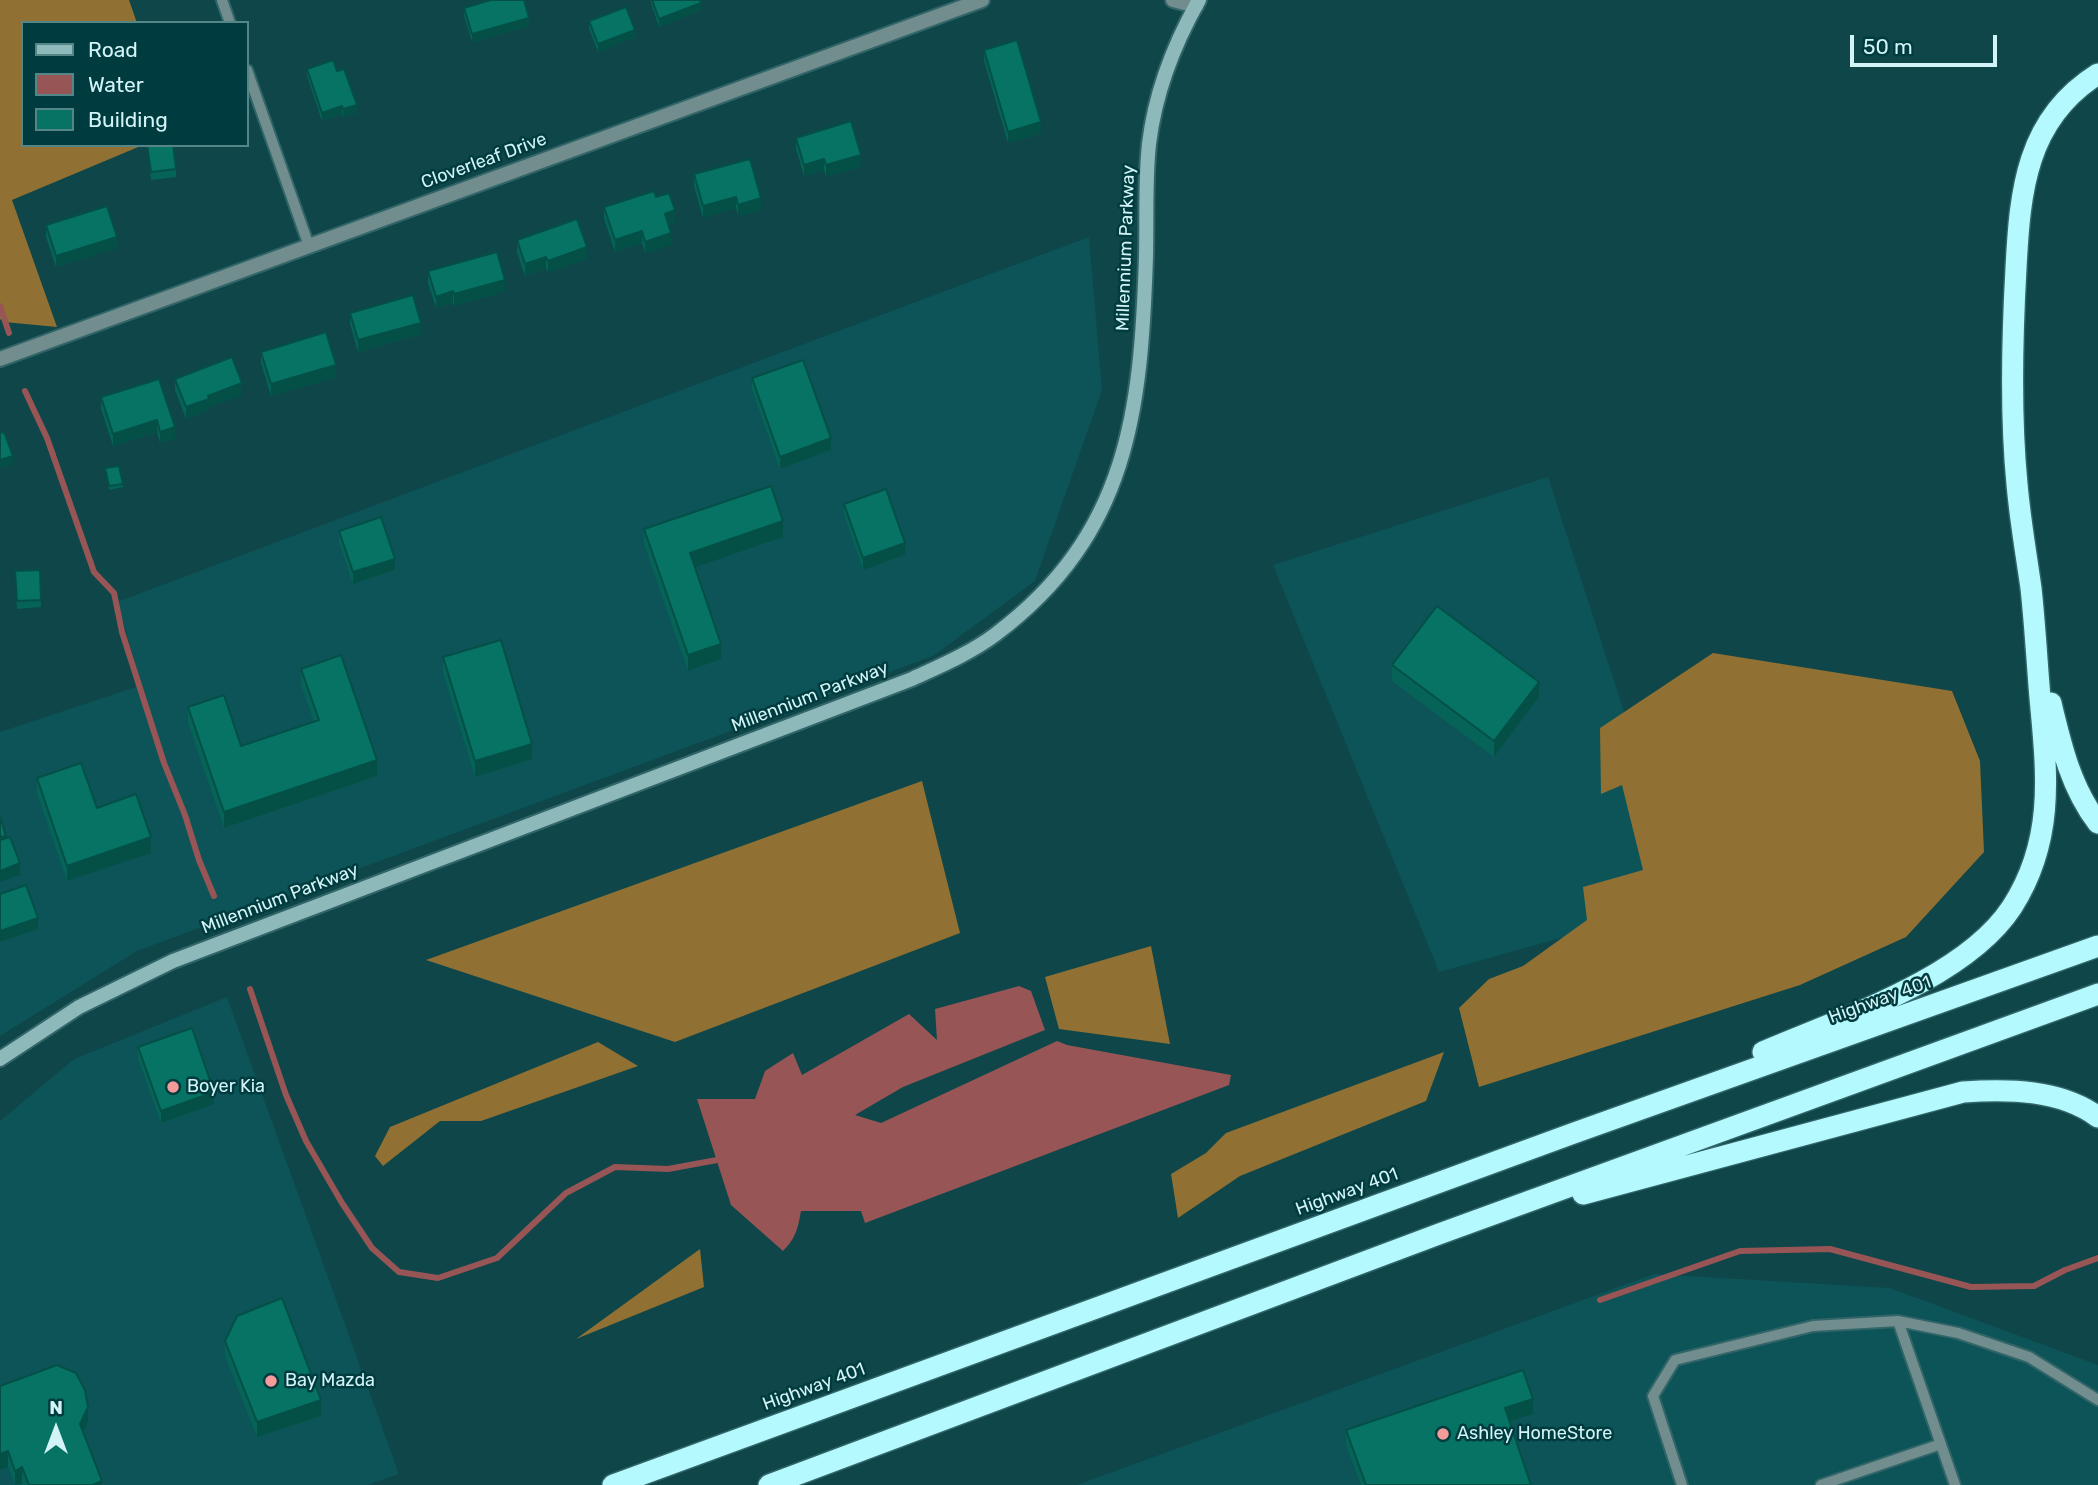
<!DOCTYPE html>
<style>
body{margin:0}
#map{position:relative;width:2098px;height:1485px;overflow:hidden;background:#0e4649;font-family:Rubik,sans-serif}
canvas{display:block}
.legend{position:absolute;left:21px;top:21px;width:228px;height:126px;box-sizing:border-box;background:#003c3f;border:2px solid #548688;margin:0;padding:9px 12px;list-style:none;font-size:21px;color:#d3f4f6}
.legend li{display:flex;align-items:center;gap:14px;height:35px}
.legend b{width:35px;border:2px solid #548688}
.north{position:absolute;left:21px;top:1394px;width:70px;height:70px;-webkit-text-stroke:5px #003c3f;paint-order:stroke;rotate:0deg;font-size:19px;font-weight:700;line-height:28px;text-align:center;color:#d3f4f6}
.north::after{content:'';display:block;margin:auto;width:24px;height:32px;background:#d3f4f6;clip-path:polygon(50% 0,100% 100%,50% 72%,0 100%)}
.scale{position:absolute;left:1850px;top:35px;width:147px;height:32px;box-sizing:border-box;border:4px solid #d3f4f6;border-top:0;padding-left:9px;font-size:21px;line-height:24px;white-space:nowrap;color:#d3f4f6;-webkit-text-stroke:5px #003c3f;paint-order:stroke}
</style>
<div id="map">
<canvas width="2098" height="1485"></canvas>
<ul class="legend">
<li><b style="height:9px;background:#8db9bb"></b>Road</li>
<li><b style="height:19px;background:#985555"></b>Water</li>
<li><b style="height:19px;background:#067365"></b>Building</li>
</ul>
<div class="north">N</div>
<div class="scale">50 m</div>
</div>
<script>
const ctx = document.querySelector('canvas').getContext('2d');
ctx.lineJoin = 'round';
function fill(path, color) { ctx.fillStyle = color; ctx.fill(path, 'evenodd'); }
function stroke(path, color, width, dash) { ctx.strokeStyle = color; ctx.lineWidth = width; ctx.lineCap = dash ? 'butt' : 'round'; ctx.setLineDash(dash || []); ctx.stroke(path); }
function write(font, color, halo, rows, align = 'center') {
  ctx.font = font + ' Rubik,sans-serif'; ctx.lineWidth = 5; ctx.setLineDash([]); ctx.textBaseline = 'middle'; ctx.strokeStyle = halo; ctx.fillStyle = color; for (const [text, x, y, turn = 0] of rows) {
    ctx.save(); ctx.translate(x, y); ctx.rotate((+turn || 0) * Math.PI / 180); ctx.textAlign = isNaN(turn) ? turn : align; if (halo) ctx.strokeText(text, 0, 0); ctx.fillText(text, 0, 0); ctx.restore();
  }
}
fill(new Path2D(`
 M1089,237L1102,390L1035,581L933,656L137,951L0,1036V732L142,685L117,602Z
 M1548,477L1686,903L1439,972L1273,565Z
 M227,997L399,1474L367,1485H0V1121L74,1059Z
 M1654,1274L1890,1288L2098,1365V1485H1077Z`), '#0c5458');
fill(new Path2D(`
 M0,0H129L137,23H23V145H143L12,200L57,327L4,322L0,319Z
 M1713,653L1952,691L1980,761L1984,852L1906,937L1800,985L1479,1087L1459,1008L1489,979L1523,966L1587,920L1583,887L1643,870L1622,785L1601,794L1600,728Z
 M922,781L960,933L675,1042L426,960Z
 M1151,946L1170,1044L1059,1029L1045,977Z
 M598,1042L638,1066L481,1121H440L383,1166L375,1156L390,1127Z
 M1444,1052L1426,1101L1240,1176L1178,1218L1171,1174L1206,1153L1226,1133Z
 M700,1249L704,1287L576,1339Z`), '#917033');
fill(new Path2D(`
 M1019,986L1031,991L1045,1030L903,1087L855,1115L881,1123L1057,1041L1067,1045L1231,1075L1229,1085L865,1223L861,1211H801C798,1228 796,1238 783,1251L731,1205L697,1099H755L765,1071L793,1053L802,1075L909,1014L937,1040L935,1009Z`), '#985555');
stroke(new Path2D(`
 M0,306L9,333
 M25,391L47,438L94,572L114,593L122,632L164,763L185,815L199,860L214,896
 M250,989L286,1095L306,1141L342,1203L372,1248L399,1272L438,1278L497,1258L566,1193L615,1167L668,1169L717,1160
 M1600,1300L1740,1251L1830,1249L1971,1287L2034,1286L2065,1270L2098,1258`), '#985555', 6);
const lane = new Path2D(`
 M222,0L230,23
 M247,70L309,246
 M1898,1321L1955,1485
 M1682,1485L1653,1396L1675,1360L1813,1326L1898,1321L1958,1333L2029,1357L2098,1400
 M1821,1485L1941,1444`);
const street = new Path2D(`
 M1173,0L1196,6
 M0,359L982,0`);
const secondary = new Path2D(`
 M0,1059L79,1007L173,961L912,679C940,666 971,653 996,634C1129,534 1141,410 1146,256C1147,219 1145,181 1149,144C1155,94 1174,44 1199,0`);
const highway = new Path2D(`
 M2051,703C2061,745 2071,788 2098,823
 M1763,1052C1839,1019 1965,979 2012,907C2055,840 2047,774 2040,698C2037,662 2035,625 2031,588C2026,553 2020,519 2017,484C2010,413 2012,340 2016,268C2020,191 2026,119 2098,74
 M1583,1194L1963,1092C2008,1089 2060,1089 2098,1117
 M613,1485L1574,1133L2098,946
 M769,1485L1439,1234L2098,994`);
stroke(lane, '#316568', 14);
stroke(street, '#316568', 18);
stroke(secondary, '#316568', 18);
stroke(highway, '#316568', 24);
stroke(lane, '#718d8e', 10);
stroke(street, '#718d8e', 14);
stroke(secondary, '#8db9bb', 14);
stroke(highway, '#b3f9fd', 21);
fill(new Path2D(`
 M651,0H700L701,10L659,27L651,4Z
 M464,8L529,26L472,42L464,16Z
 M589,21L635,37L598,52L589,29Z
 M984,50L1041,133L1008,143L984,61Z
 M307,69L337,71L357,113L343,117L342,114L322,121L307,76Z
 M796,138L861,166L826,177L824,170L804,176L796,149Z
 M147,145L176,169V177L151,180Z
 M694,174L761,210L738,216L736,208L703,218L694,186Z
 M656,197L675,222L668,224L671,245L645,253L642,243L615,252L604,219V207Z
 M46,225L117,248L56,267L46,237Z
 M517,240L587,259L548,273L546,268L525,276L517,252Z
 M428,271L505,291L454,306L453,303L436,308L428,283Z
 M350,313L421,334L358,352L350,324Z
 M261,352L336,377L271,396L261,363Z
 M752,378L831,450L780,469L752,390Z
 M159,379L175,438L160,443L157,432L113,446L101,409V397Z
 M175,379L242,395L209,407V410L186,419L175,390Z
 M105,468L123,484V487L109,490Z
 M844,504L905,555L863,570L844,515Z
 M644,529L783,537L694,567L721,659L688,671L644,544Z
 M339,531L395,570L353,584L339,542Z
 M40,570L41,607L17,609L15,579Z
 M443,657L532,759L475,777L443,673Z
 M1392,665L1539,697L1494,757L1392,681Z
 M301,669L377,776L224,828L188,723V707L241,746L314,722L301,684Z
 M37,778L97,808L151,853L67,881L37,793Z
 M138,1047L214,1104L161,1123L138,1059Z
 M225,1341L321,1416L257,1437L225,1356Z
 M0,1386L88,1422L83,1432L102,1485H23L22,1483L15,1485L8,1467L0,1470Z
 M1533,1414L1510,1422L1531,1485H1361L1346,1445V1430Z`), '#056357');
fill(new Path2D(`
 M701,3V10L659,27V19Z
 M529,18V26L472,42V34Z
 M635,30V37L598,52V44Z
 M357,105V113L343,117V109Z
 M342,106V114L322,121V113Z
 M1041,122V133L1008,143V132Z
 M861,155V166L826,177V165Z
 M824,159V170L804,176V165Z
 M736,197V208L703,218V206Z
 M761,198V210L738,216V205Z
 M675,210V222L665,225V214Z
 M642,231V243L615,252V240Z
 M671,233V245L645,253V242Z
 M117,237V248L56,267V256Z
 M587,247V259L548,273V261Z
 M546,257V268L525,276V264Z
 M505,280V291L454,306V294Z
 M453,291V303L436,308V297Z
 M421,323V334L358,352V340Z
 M336,365V377L271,396V384Z
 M242,383V395L209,407V410L186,419V407L208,396Z
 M157,420V432L113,446V434Z
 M175,427V438L160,443V432Z
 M831,438V450L780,469V457Z
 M13,456V464L0,468V460Z
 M783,521V537L690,569V553Z
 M905,543V555L863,570V558Z
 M395,559V570L353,584V572Z
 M721,644V659L688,671V655Z
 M1539,682V697L1494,757V741Z
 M532,744V759L475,777V761Z
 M377,760V776L224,828V812Z
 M151,837V853L67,881V866Z
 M20,863V875L0,882V871Z
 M38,918V929L0,942V931Z
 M214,1092V1104L161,1123V1111Z
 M1533,1399V1414L1505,1423V1408Z
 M321,1400V1416L257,1437V1422Z
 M88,1407V1422L80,1440V1424Z
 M8,1451V1467L0,1470V1454Z
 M22,1467V1483L15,1485V1471Z
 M102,1481V1485H92Z`), '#045047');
const building = new Path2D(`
 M491,0H524L529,18L472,34L464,8Z
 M652,0H700L701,3L659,19Z
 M626,7L635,30L598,44L589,21Z
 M1017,40L1041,122L1008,132L984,50Z
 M333,60L337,71L344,69L357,105L343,109L342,106L322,113L307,69Z
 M851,121L861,155L826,165L824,159L804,165L796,138Z
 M147,145H173L176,169L151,172Z
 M750,159L761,198L738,205L736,197L703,206L694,174Z
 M654,191L656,197L669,193L675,210L665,214L671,233L645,242L642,231L615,240L604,207Z
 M107,206L117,237L56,256L46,225Z
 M577,219L587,247L548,261L546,257L525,264L517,240Z
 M497,252L505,280L454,294L453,291L436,297L428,271Z
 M413,295L421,323L358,340L350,313Z
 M326,332L336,365L271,384L261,352Z
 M232,357L242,383L208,396L209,399L186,407L175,379Z
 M803,360L831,438L780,457L752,378Z
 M159,379L175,427L160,432L157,420L113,434L101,397Z
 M4,432L13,456L0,460V433Z
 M119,466L123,484L109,486L105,468Z
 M771,486L783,521L690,553L721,644L688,655L644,529Z
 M886,489L905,543L863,558L844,504Z
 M381,517L395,559L353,572L339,531Z
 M40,570L41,600L17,601L15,571Z
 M1437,606L1539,682L1494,741L1392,665Z
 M501,640L532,744L475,761L443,657Z
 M341,655L377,760L224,812L188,707L224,695L241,746L319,720L301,669Z
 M81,763L97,808L136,794L151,837L67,866L37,778Z
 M0,816L6,836L0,837Z
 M10,837L20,863L0,871V840Z
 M26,885L38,918L0,931V894Z
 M192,1028L214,1092L161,1111L138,1047Z
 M282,1298L321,1400L257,1422L225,1341L237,1316Z
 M57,1365L76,1373L85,1390L88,1407L80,1424L102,1481L92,1485H29L22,1467L15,1471L8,1451L0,1454V1386Z
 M1523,1370L1533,1399L1505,1408L1531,1485H1366L1346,1430Z`);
fill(building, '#067365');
stroke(building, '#045047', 2);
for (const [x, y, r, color] of [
 [173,1087,7,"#f59b9a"],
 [271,1381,7,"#f59b9a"],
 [1443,1434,7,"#f59b9a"]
]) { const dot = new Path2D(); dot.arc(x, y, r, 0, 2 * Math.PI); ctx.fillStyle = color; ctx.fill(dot); stroke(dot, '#003c3f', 2.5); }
write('18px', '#d3f4f6', '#003c3f', [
 ["Cloverleaf Drive",484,161,-20],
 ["Millennium Parkway",1126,248,-88],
 ["Millennium Parkway",810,697,-21],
 ["Millennium Parkway",280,899,-21],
 ["Highway 401",1880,1000,-20],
 ["Highway 401",1347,1192,-20],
 ["Highway 401",814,1387,-20]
]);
write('18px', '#d3f4f6', '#003c3f', [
 ["Boyer Kia",187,1087],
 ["Bay Mazda",285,1381],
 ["Ashley HomeStore",1457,1434]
], 'left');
</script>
